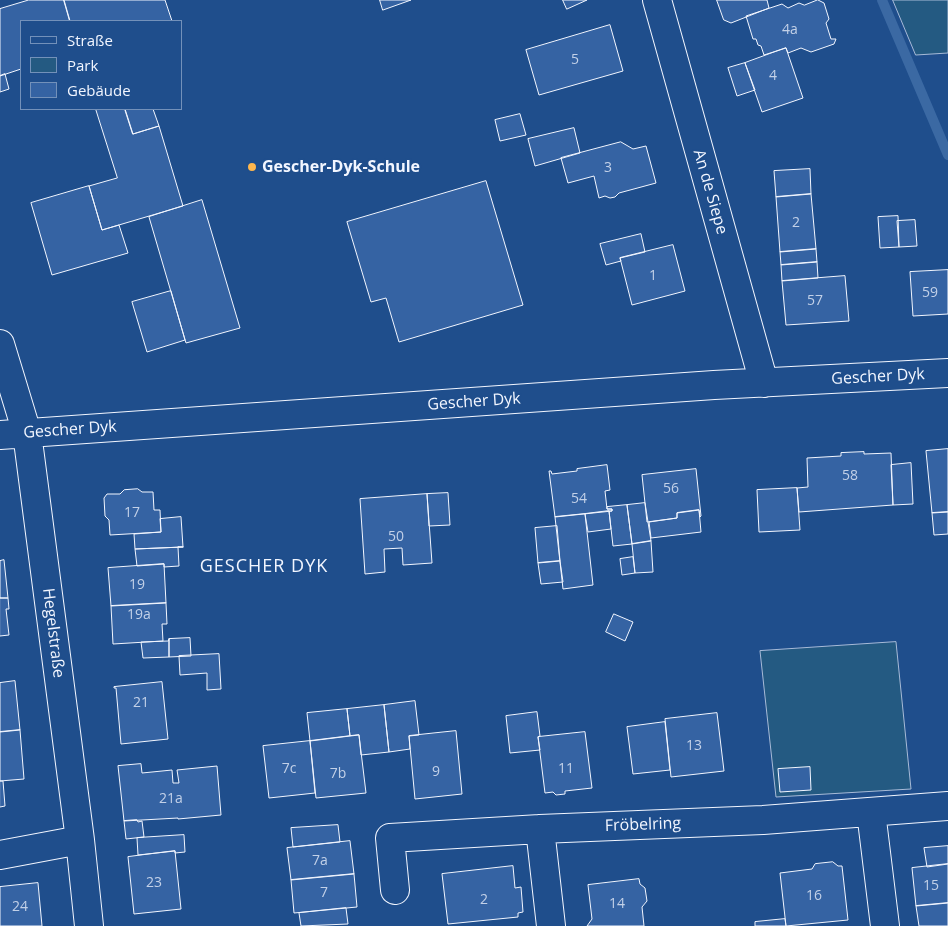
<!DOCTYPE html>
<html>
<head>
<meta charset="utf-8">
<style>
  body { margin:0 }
  #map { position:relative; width:948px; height:926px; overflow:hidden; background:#1f4e8c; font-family:"Open Sans",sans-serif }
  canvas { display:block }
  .legend { position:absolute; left:20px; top:20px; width:162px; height:90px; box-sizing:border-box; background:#1f4e8c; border:1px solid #7391ba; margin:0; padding:6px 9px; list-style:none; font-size:15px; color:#f2f6ff }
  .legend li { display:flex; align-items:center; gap:10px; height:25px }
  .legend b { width:25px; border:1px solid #7391ba }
</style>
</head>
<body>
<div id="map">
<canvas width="948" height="926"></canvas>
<ul class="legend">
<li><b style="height:6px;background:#1f4e8c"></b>Straße</li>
<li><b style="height:14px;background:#245a82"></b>Park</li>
<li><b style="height:14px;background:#3563a3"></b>Gebäude</li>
</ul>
</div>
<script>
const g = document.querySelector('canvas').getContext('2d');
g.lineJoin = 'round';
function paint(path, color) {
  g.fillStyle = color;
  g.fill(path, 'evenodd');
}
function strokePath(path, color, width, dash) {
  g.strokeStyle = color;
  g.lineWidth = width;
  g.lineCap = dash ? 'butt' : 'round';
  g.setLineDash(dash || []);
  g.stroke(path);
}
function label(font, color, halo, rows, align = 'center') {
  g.font = font + ' "Open Sans",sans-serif';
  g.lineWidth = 4;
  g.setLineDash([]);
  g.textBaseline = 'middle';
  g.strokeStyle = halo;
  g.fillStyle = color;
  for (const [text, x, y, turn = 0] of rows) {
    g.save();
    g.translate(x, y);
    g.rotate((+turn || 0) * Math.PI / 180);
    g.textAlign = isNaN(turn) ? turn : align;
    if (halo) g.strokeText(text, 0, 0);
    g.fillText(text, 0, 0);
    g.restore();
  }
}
const green = new Path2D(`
  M893,0H948V53L916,55Z
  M896,642L911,789L776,797L760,651Z`);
paint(green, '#245a82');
strokePath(green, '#a8bbd7', 1);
strokePath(new Path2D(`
  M882,0L948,155`), '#3b69a3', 10);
const building = new Path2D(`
  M29,0H64L70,21H21V69L0,76V9Z
  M64,0H165L172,21H70Z
  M380,0H411L383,10Z
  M563,0H587L567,9Z
  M717,0H767L769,8L731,23L724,20Z
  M818,0L824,3L829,19L826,23L831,39H836L834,44L811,52L801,48L788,53L786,48L764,55L761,46L758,45L756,39H753L746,16L782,4L788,8L799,3L804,5Z
  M610,25L623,71L539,95L526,50Z
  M786,48L803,98L762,112L745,63Z
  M745,63L755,90L737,96L728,68Z
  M5,74L9,89L0,92V76Z
  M96,109H125L133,134L159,126L183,206L102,230L89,186L117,178Z
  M125,109H153L159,126L133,134Z
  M520,114L526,135L500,141L495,120Z
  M574,128L580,153L535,166L528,139Z
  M621,142L633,149L646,146L656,183L619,193L615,197L610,198L605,196L599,198L594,176L568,183L561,158Z
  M810,169L811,194L776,197L774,171Z
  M486,181L523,305L399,342L386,298L371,302L347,222Z
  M89,186L102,230L119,225L128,253L52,275L31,203Z
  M811,194L816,249L780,252L776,197Z
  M202,200L240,328L186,343L149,217Z
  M898,216L899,247L880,248L878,217Z
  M915,220L917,246L899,247L897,221Z
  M641,234L645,252L620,258L621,261L606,265L600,244Z
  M673,245L685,291L632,305L620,258Z
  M816,249L817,262L781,265L780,252Z
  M817,262L818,278L782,281L781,265Z
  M948,270V314L913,316L910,272Z
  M845,276L849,321L786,325L782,281Z
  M171,291L185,340L147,352L132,302Z
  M948,449V512L932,513L926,451Z
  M864,452V454L891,453L893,505L799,512L797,488L808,487L807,458L841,456V453Z
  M911,463L913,504L893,505L891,465Z
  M607,465L610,490L605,491L607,509H612V511L555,517L549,471H551L552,474L577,471V469Z
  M696,469L701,516L700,517L699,510L677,513V518L647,522L642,475Z
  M797,488L800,530L759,532L757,490Z
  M138,489L142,492H153L154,510H160L161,532L110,535L109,520L105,516L104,498L107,494H120L124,490Z
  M448,493L450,525L429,526L427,494Z
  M427,494L432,563L403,565L402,548L384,549L385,572L365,574L360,499Z
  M645,503L651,541L632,544L627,505Z
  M627,505L632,544L613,546L609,511H612V509H607V507Z
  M699,510L701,532L651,538L649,522L677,518V513Z
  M609,511L611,529L588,532L585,514Z
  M948,512V534L934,535L932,513Z
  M585,514L593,585L563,589L555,517Z
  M181,517L183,547L135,549L134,534L161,532L160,519Z
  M557,526L560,561L538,563L535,528Z
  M651,541L653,572L635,573L632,544Z
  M178,547L179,566L164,567V564L137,566L135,549L183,547Z
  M633,557L635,573L622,575L620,559Z
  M4,560L8,598H0V561Z
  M560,561L563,582L541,584L538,563Z
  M164,564L166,603L111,606L108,568Z
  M0,598H8L9,609H6L9,635L0,636Z
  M166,603L167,624H162L163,641L113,644L111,606Z
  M614,614L633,622L625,641L606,632Z
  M190,638L191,656L169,657V639Z
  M169,639V657L143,658L141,642L168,641Z
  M219,654L221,689L207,690V673L180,675L179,656Z
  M15,681L20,730L0,732V683Z
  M162,682L168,739L121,744L116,688H114V687Z
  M415,701L419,735L409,736L410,749L389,752L384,705Z
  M384,705L389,752L361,755L359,735L350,736L347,709Z
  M347,709L350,736L310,741L307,713Z
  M537,712L540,736L538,737L540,750L510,753L506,716Z
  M717,713L724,771L671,777L665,719Z
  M665,722L670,770L633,774L627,727Z
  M20,730L24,779L0,781V732Z
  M456,731L462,794L415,799L409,736Z
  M585,732L592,788L565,791V794L556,795L553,792L545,793L538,737Z
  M359,735L366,793L316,798L310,741Z
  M310,741L315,793L269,798L263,746Z
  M141,764L142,773L172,770L173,783H179L177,770L217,766L221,815L178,819V818L124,821L118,766Z
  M810,767L811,790L780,792L778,769Z
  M0,781H3L5,806L0,807Z
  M137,820L138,822L142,821L144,837L126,839L124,821Z
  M338,825L340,842L293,847L291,828Z
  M184,835L185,852L175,853V851L138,855L137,838Z
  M350,841L354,874L291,880L287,848Z
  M948,846V864L927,867L924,848Z
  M175,851L181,909L134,914L128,857Z
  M833,862L838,866H842L848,920L786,926L780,873L812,869L815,864Z
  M948,864V903L916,906L912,868Z
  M513,866L515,888L521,887L523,912L518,913V917L448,924L442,874Z
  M354,874L357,907L294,913L291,880Z
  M639,879L640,884L645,888L647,901L642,907L644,926H587L592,919L588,885Z
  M38,883L42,926H0V887Z
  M948,903V926H919L916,906Z
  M346,908L348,924L301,926L299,913Z
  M785,919L786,926H755V922Z`);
paint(building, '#3563a3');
strokePath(building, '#f2f6ff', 1);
const minor = new Path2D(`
  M657,0L764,383
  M0,344L27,433L80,840L89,926
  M0,435L714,385L948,373
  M871,812L885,926
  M540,829L551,926
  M0,855L80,840
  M395,890L390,838L540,829L763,820L948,806`);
strokePath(minor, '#f2f6ff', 30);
strokePath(minor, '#1f4e8c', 28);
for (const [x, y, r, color] of [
  [252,167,5,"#ffb74d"]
]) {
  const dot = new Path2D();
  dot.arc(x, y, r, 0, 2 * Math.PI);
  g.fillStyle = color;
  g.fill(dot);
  strokePath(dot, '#1f4e8c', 2);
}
label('14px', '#c3d1e8', null, [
  ["4a",790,30],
  ["5",575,60],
  ["4",773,76],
  ["3",608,168],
  ["2",796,223],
  ["1",653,276],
  ["59",930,293],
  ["57",815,301],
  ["58",850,476],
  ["56",671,489],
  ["54",579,499],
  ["17",132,513],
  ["50",396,537],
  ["19",137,585],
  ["19a",139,615],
  ["21",141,703],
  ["13",694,746],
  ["7c",289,769],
  ["11",566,769],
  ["9",436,772],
  ["7b",338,774],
  ["21a",171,799],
  ["7a",320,861],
  ["23",154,883],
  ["15",931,886],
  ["7",324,893],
  ["16",814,896],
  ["2",484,900],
  ["14",617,904],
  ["24",20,907]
]);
label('bold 16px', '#f2f6ff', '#1f4e8c', [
  ["Gescher-Dyk-Schule",262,167]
], 'left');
label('16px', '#f2f6ff', '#1f4e8c', [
  ["An de Siepe",710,192,74],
  ["Gescher Dyk",878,377,-3],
  ["Gescher Dyk",474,402,-4],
  ["Gescher Dyk",70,430,-4],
  ["Hegelstraße",53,633,83],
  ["Fröbelring",643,825,-2]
]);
g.letterSpacing = '1px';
label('18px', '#f2f6ff', '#1f4e8c', [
  ["GESCHER DYK",264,567]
]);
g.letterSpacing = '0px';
</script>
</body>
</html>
